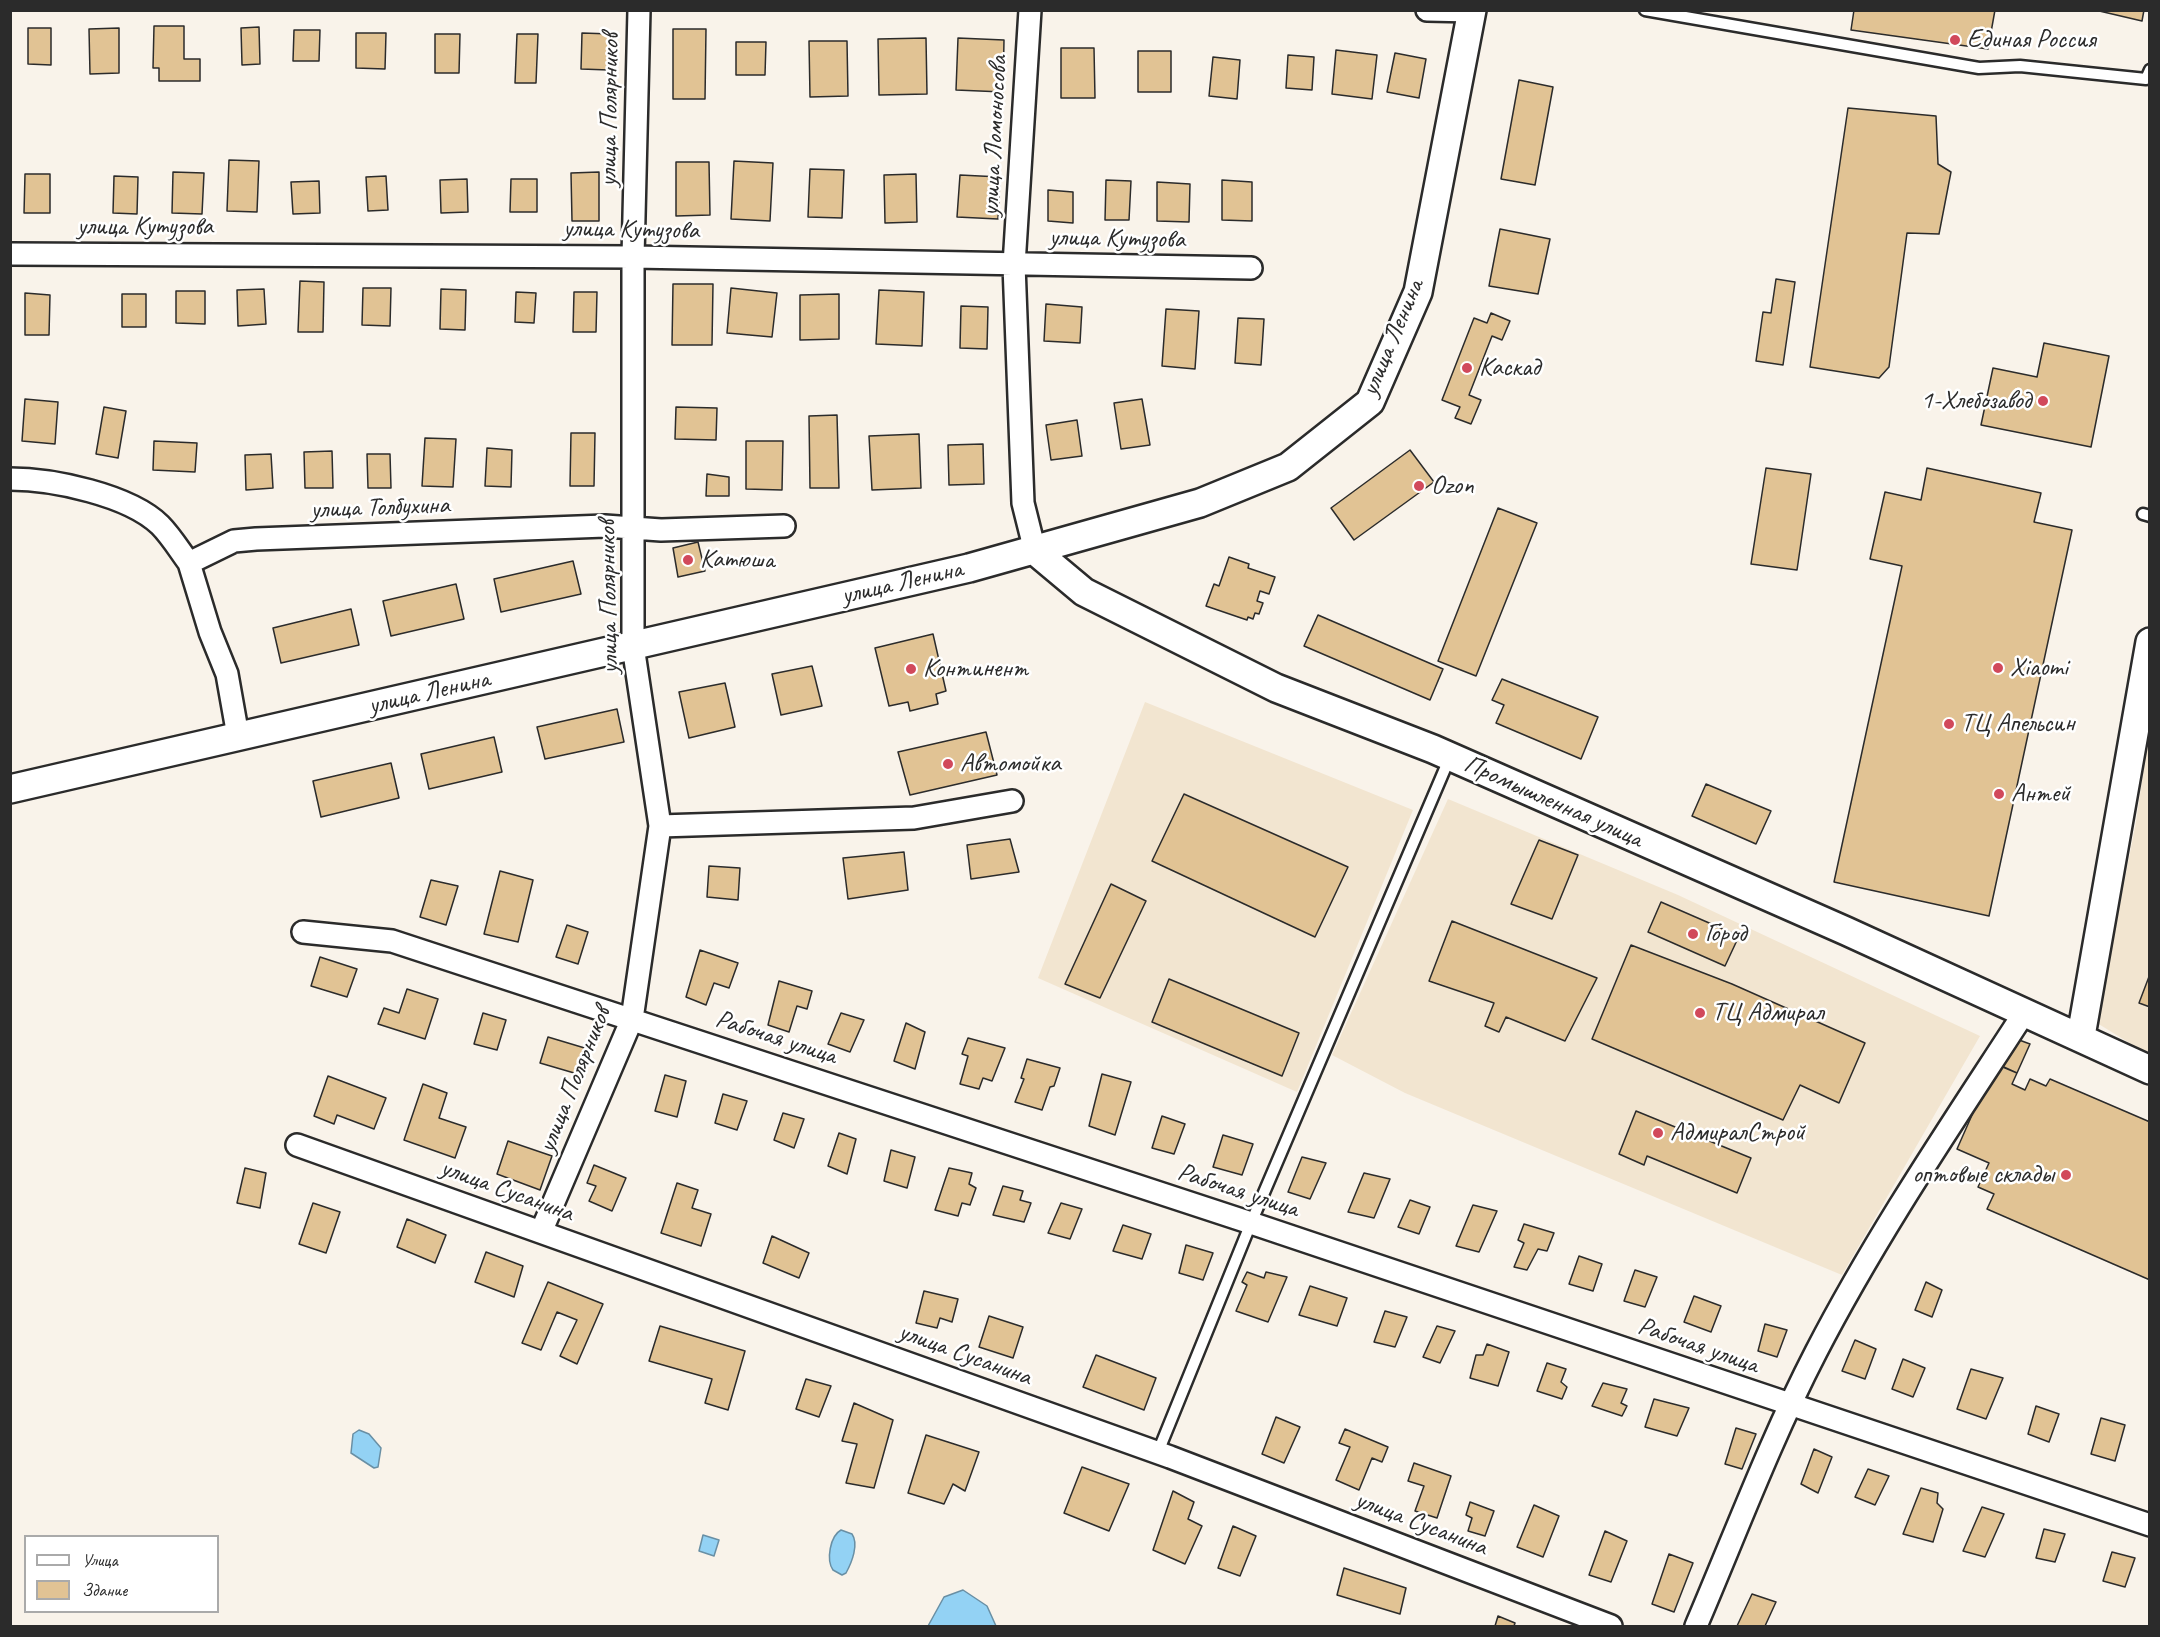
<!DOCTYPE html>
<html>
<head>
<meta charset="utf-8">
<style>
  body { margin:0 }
  #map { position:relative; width:2160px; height:1637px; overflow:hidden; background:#f9f3ea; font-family:Caveat,sans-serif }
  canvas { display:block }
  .frame { position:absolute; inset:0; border:12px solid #2b2b2b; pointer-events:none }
  .legend { position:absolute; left:24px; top:1535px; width:195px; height:78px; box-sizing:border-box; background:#fff; border:2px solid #aaa; margin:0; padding:8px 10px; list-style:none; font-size:18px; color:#2b2b2b }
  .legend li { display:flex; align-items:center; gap:12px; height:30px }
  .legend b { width:30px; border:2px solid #aaa }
</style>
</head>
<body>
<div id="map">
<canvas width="2160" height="1637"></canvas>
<div class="frame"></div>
<ul class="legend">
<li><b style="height:8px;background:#fff"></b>Улица</li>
<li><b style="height:16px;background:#e1c394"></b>Здание</li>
</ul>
</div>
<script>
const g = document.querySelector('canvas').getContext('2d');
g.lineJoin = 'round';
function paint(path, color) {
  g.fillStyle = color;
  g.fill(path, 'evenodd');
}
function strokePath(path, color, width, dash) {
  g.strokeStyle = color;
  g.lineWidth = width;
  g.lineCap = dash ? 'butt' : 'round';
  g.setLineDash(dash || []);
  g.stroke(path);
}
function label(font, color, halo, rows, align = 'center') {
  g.font = font + ' Caveat,sans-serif';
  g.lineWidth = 5;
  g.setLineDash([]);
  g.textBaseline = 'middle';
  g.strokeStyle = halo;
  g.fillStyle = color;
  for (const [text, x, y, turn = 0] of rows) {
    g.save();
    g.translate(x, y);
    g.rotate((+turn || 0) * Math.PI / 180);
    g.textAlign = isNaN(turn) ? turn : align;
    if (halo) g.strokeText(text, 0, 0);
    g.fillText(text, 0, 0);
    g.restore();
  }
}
paint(new Path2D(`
  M1145,702L1413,810L1297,1092L1038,978Z
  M2149,731V1055L2097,1023L2136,822Z
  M1448,799L1678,895L1980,1036L1842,1275L1405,1093L1332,1055Z`), '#f2e5d0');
const water = new Path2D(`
  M359,1430L369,1434L381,1448L378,1467L374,1468L351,1453L353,1434Z
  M841,1530L852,1534C859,1544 852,1562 846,1573L842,1575L833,1570C826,1560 830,1536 841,1530Z
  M703,1535L719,1540L714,1556L699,1551Z
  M963,1590L987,1606L996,1626H928L944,1597Z`);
paint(water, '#93d2f4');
strokePath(water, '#698fa4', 1.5);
const building = new Path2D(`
  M1854,10H1995L1988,49L1851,30Z
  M2095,10H2144L2142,21Z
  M154,26H184V59H200V81H159V68H153Z
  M259,27L260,64L242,65L241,28Z
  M28,28H51V65L28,64Z
  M119,28V73L90,74L89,29Z
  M673,29H706L705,99H673Z
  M294,30H320L319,61H293Z
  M356,33H386L385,69L356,68Z
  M582,33L611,34L609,70L581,69Z
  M435,34H460L459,73H435Z
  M517,34H538L536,83H515Z
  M926,38L927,94L879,95L878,39Z
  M958,38L1004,40L1003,92L956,90Z
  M809,41H847L848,96L810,97Z
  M736,42H766L765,75H736Z
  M1061,48H1094L1095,98H1061Z
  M1336,50L1377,55L1372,99L1332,94Z
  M1138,51H1171V92H1138Z
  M1395,53L1426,59L1419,98L1387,92Z
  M1288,55L1314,57L1312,90L1286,88Z
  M1213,57L1240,60L1237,99L1209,96Z
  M1519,80L1553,87L1535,185L1501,179Z
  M1848,108L1936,116L1938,164L1951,172L1939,234L1907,233L1889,367L1879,378L1810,367Z
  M229,160L259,161L257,212L227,211Z
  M734,161L773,163L770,221L731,219Z
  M676,162H709L710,215L676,216Z
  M810,169L844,170L842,218L808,217Z
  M173,172L204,173L202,214L172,213Z
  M599,172V221H572L571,173Z
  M25,174H50V213H24Z
  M916,174L917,222L885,223L884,175Z
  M960,175L1000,177L998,219L957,217Z
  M114,176L138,177L137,214L113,213Z
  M386,176L388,210L368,211L366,177Z
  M467,179L468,212L441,213L440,180Z
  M511,179H537V212H510Z
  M1106,180L1131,181L1129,220H1105Z
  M1222,180L1252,182V221L1222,220Z
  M319,181L320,213L293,214L291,182Z
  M1157,182L1190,184L1189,222L1157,221Z
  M1048,190L1073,192V223L1048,221Z
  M1500,229L1550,239L1538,294L1489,286Z
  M1776,279L1795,282L1783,365L1756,361L1763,312L1771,313Z
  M300,281L324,282L323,332H298Z
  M673,284H713L712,345H672Z
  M363,288H391L390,326L362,325Z
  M731,288L777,293L772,337L727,333Z
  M264,289L266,324L238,326L237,290Z
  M441,289L466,290L465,330L440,329Z
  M879,290L924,292L922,346L876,344Z
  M176,291H205V324L176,323Z
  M516,292L536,293L534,323L515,322Z
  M574,292H597L596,332H573Z
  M25,293L50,295L49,335H25Z
  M122,294H146V327H122Z
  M839,294V339L800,340V295Z
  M1046,304L1082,307L1080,343L1044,341Z
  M961,306L988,307L987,349L960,348Z
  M1166,309L1199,311L1195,369L1162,366Z
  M1491,313L1510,321L1502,340L1492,336L1469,395L1481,400L1471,424L1455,418L1460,407L1442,400L1474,318L1487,323Z
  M1238,318L1264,319L1261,365L1235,363Z
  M2044,343L2109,356L2091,447L1981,425L1993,368L2037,377Z
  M25,399L58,402L55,444L22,441Z
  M1142,399L1150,445L1121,449L1114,403Z
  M104,407L126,411L118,458L96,454Z
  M676,407L717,408L716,440L675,439Z
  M837,415L839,488H810L809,416Z
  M1077,420L1082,456L1051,460L1046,425Z
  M571,433H595L594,486H570Z
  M919,434L921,488L872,490L869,436Z
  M425,438L456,439L453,487L422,486Z
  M154,441L197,443L195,472L153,470Z
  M746,441H783L782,490L746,489Z
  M983,444L984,484L949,485L948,445Z
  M487,448L512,450L511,487L485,486Z
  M1410,450L1434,482L1354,540L1331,508Z
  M332,451L333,488H305L304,452Z
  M271,454L273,488L246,490L245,455Z
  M367,454H390L391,488H368Z
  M1766,468L1811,474L1797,570L1751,564Z
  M1927,468L2041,493L2034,522L2072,530L1989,916L1834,882L1902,566L1870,559L1885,492L1921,500Z
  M707,474L729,477V496H706Z
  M1498,508L1537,523L1476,676L1438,661Z
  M698,542L705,571L678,577L673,548Z
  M1229,557L1249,564L1248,568L1275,577L1269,594L1260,591L1257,601L1263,603L1259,614L1255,613L1253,619L1248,617L1247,620L1206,606L1214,584L1219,586Z
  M573,561L581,594L501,612L494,579Z
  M456,584L464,619L391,636L383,601Z
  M351,609L359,645L281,663L273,628Z
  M1318,615L1443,669L1430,700L1304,646Z
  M933,634L946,691L936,694L938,704L910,711L908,702L889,706L875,648Z
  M812,666L822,706L781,715L772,674Z
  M1502,679L1598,717L1581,759L1496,723L1504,705L1492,700Z
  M725,683L735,727L689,738L679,692Z
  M617,709L624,742L545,759L537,727Z
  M986,732L997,775L910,795L898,752Z
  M494,737L502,772L429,789L421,754Z
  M391,763L399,798L321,817L313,781Z
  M1706,784L1771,811L1756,844L1692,816Z
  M1184,794L1348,867L1315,937L1152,861Z
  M1010,839L1019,872L971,879L967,845Z
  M1539,840L1578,855L1552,919L1511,904Z
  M904,852L908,890L848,899L843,858Z
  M709,866L740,868L738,900L707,897Z
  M500,871L533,880L518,942L484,934Z
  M431,880L458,886L446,925L420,917Z
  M1111,884L1146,901L1100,998L1065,984Z
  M1661,902L1739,936L1725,966L1648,932Z
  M1452,921L1597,978L1565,1041L1506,1017L1499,1032L1485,1026L1494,1003L1429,981Z
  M567,925L588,932L578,964L556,957Z
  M1631,945L1732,984L1865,1043L1839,1103L1800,1085L1783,1120L1592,1039Z
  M700,950L738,963L729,988L714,983L706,1005L686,997Z
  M320,957L357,969L347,997L311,986Z
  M2150,974V1007L2139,1003Z
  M1169,979L1299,1033L1282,1076L1152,1022Z
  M779,981L812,991L807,1009L797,1006L789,1032L768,1025Z
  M407,989L438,999L425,1039L378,1024L384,1008L399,1013Z
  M483,1013L506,1020L497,1050L474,1044Z
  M841,1013L864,1020L850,1052L828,1044Z
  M906,1023L925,1032L915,1069L894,1061Z
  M548,1037L588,1049L581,1075L540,1063Z
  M2011,1037L2030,1044L2017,1073L1998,1065Z
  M968,1038L1005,1048L992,1081L983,1078L979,1089L960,1084L968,1056L962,1054Z
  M1027,1059L1060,1068L1054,1086L1050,1087L1042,1110L1015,1102L1024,1079L1021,1078Z
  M1995,1063L2017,1073L2012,1084L2025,1090L2030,1079L2046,1086L2050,1079L2150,1122V1280L1987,1209L1994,1194L1978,1187L1989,1163L1957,1149Z
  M1102,1074L1131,1082L1115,1135L1089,1126Z
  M665,1075L686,1081L677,1117L655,1111Z
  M328,1076L386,1098L374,1129L337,1115L334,1124L314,1116Z
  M423,1084L447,1093L439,1118L466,1127L455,1158L404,1140Z
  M723,1094L747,1101L737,1130L715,1123Z
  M1636,1111L1751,1158L1737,1193L1647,1156L1644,1165L1619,1154Z
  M783,1113L804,1119L794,1148L774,1140Z
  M1162,1116L1185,1124L1174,1154L1152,1148Z
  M839,1133L856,1139L847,1174L828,1166Z
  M1223,1135L1253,1144L1242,1175L1213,1167Z
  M508,1141L552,1156L540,1190L497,1174Z
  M891,1150L915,1157L907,1188L884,1181Z
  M1302,1157L1326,1163L1310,1199L1288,1192Z
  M594,1165L626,1178L612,1211L589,1201L596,1186L587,1183Z
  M245,1168L266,1173L260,1208L237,1203Z
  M949,1168L972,1173L969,1184L976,1188L970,1205L962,1203L958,1216L935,1210Z
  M1364,1173L1390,1179L1374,1218L1348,1212Z
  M677,1183L698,1190L692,1208L711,1214L701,1246L661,1233Z
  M1003,1186L1023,1191L1020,1200L1031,1203L1024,1222L993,1215Z
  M1410,1200L1430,1207L1419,1234L1398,1227Z
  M313,1203L340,1212L326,1253L299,1244Z
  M1061,1203L1082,1209L1070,1239L1048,1233Z
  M1473,1205L1497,1211L1479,1252L1456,1246Z
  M407,1219L446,1235L435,1263L397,1247Z
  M1524,1224L1554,1233L1547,1251L1538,1249L1527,1270L1514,1267L1524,1243L1518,1240Z
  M1123,1225L1151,1234L1142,1259L1113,1251Z
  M772,1236L809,1253L799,1278L763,1263Z
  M1186,1245L1213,1253L1203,1280L1179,1273Z
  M486,1252L523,1266L514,1297L475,1282Z
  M1579,1256L1602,1264L1593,1291L1569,1284Z
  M1635,1270L1657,1277L1645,1307L1624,1301Z
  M1247,1272L1264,1278L1266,1272L1287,1277L1268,1322L1236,1311L1247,1285L1242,1282Z
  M548,1282L603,1304L577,1364L560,1356L577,1320L557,1312L541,1350L522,1343Z
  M1926,1282L1942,1290L1932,1317L1915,1310Z
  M1310,1286L1347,1298L1337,1326L1299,1315Z
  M924,1291L958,1299L952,1322L940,1318L937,1328L916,1323Z
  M1694,1296L1721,1306L1711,1332L1684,1322Z
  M1385,1311L1407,1317L1395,1347L1374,1342Z
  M989,1316L1023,1327L1013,1358L979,1347Z
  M1765,1324L1787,1330L1777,1357L1758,1351Z
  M660,1326L745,1351L728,1410L705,1403L712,1379L649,1361Z
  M1437,1326L1455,1331L1440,1363L1423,1357Z
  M1855,1340L1876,1349L1865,1379L1842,1371Z
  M1487,1344L1509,1352L1498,1386L1470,1378L1476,1355H1483Z
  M1096,1355L1156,1378L1144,1410L1083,1387Z
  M1903,1359L1925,1368L1913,1397L1892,1389Z
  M1547,1363L1566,1369L1561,1382L1567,1387L1562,1399L1537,1391Z
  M1971,1369L2003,1378L1986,1419L1957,1409Z
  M806,1379L831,1386L819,1417L796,1409Z
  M1603,1383L1627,1389L1621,1403L1627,1406L1622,1416L1592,1406Z
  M1654,1399L1689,1408L1677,1436L1645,1427Z
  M854,1403L893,1420L874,1488L846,1483L857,1444L842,1441Z
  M2036,1406L2059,1414L2049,1442L2028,1434Z
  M1276,1417L1300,1427L1284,1463L1262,1454Z
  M2101,1418L2125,1425L2115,1461L2091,1454Z
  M1736,1428L1756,1434L1742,1469L1725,1464Z
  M1345,1429L1388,1447L1382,1462L1372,1458L1359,1490L1336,1480L1350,1447L1339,1443Z
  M926,1435L979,1452L965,1491L953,1484L944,1504L908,1493Z
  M1814,1449L1832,1457L1818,1493L1801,1484Z
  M1414,1463L1451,1476L1437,1518L1415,1511L1424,1486L1408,1481Z
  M1082,1467L1129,1484L1109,1531L1064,1513Z
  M1868,1469L1889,1476L1875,1505L1855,1497Z
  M1921,1488L1938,1493L1937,1503L1943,1509L1933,1542L1903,1534Z
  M1173,1491L1194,1502L1188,1519L1202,1526L1185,1564L1153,1550Z
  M1470,1502L1494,1511L1485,1536L1468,1531L1472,1518L1466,1515Z
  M1534,1505L1559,1516L1543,1557L1517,1547Z
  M1982,1507L2004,1514L1985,1557L1963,1551Z
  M1233,1526L1256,1536L1240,1576L1218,1568Z
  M2044,1529L2065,1534L2055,1562L2036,1558Z
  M1605,1531L1627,1541L1611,1582L1589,1575Z
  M2112,1552L2135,1558L2125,1587L2103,1581Z
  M1669,1554L1693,1563L1674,1612L1652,1604Z
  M1344,1568L1406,1588L1400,1614L1337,1595Z
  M1752,1594L1776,1602L1765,1626H1737Z
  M1498,1616L1515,1623L1514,1626H1495Z`);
paint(building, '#e1c394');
strokePath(building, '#2b2b2b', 1.5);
const service = new Path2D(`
  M1645,10L1979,68L2020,66L2146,79L2150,70
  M2143,514L2150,516
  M1158,1452L1251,1223L1450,757`);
const minor = new Path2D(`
  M1030,10L1014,265L1023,503L1035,551
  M1427,10L1472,11
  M10,254L633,257L1251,268
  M10,479C53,479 129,495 160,525C171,536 180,551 189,563L234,541L256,539L605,526L661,530L784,526
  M189,563L210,632L227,674L238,736
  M660,826L914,818L1012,801
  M303,932L392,941L1251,1223L2150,1525
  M297,1145L1170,1457L1611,1626
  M541,1232L632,1019L660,826L633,646V257L639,10
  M1696,1626C1735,1535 1770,1441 1816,1352C1877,1234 1952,1124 2024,1013`);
const tertiary = new Path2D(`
  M1035,551L1084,592L1276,688L1433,749L1846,931L2150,1070
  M10,789L969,568L1200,503L1288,467L1370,402L1418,292L1472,10
  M2081,1036L2150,642`);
strokePath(service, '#2b2b2b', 15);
strokePath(minor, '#2b2b2b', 26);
strokePath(tertiary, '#2b2b2b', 32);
strokePath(service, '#fff', 10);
strokePath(minor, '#fff', 21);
strokePath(tertiary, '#fff', 27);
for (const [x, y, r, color] of [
  [1955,40,6,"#d1495b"],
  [1467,368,6,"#d1495b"],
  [2043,401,6,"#d1495b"],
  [1419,486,6,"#d1495b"],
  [688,560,6,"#d1495b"],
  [1998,668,6,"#d1495b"],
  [911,669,6,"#d1495b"],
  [1949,724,6,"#d1495b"],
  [948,764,6,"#d1495b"],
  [1999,794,6,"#d1495b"],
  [1693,934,6,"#d1495b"],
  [1700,1013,6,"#d1495b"],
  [1658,1133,6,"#d1495b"],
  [2066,1175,6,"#d1495b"]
]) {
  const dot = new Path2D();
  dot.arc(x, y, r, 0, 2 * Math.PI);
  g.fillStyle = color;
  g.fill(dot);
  strokePath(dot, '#fff', 2);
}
label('26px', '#2b2b2b', '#fff', [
  ["Единая Россия",1967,40],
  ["Каскад",1479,368],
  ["1-Хлебозавод",2031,401,"right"],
  ["Ozon",1431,486],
  ["Катюша",700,560],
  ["Xiaomi",2010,668],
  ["Континент",923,669],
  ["ТЦ Апельсин",1961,724],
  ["Автомойка",960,764],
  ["Антей",2011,794],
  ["Город",1705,934],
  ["ТЦ Адмирал",1712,1013],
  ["АдмиралСтрой",1670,1133],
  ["оптовые склады",2054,1175,"right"]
], 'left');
label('26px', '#2b2b2b', '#fff', [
  ["улица Полярников",610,110,-89],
  ["улица Ломоносова",995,136,-87],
  ["улица Кутузова",145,227],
  ["улица Кутузова",631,230,1],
  ["улица Кутузова",1117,239,1],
  ["улица Ленина",1393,338,-67],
  ["улица Толбухина",380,508,-2],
  ["улица Ленина",902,583,-13],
  ["улица Полярников",609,597,-91],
  ["улица Ленина",429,693,-13],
  ["Промышленная улица",1553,802,24],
  ["Рабочая улица",776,1038,18],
  ["улица Полярников",575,1080,-68],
  ["улица Сусанина",507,1191,20],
  ["Рабочая улица",1238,1191,18],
  ["Рабочая улица",1698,1346,19],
  ["улица Сусанина",965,1355,20],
  ["улица Сусанина",1421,1524,21]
]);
</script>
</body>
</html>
